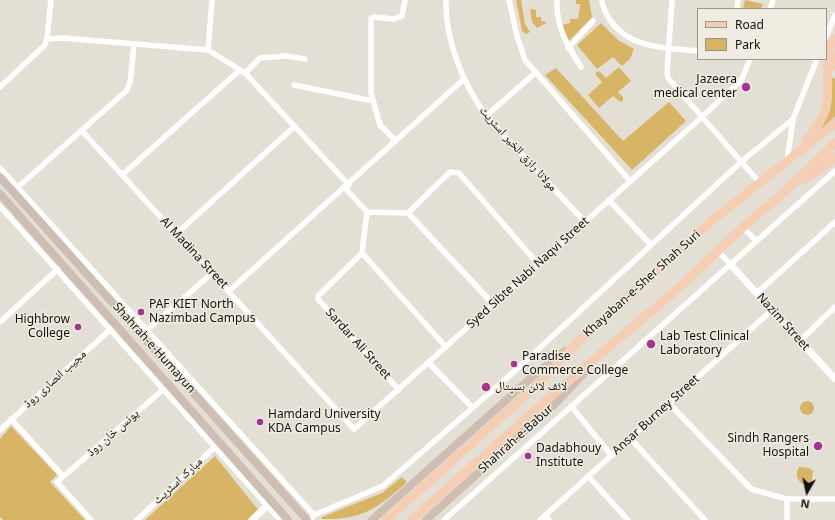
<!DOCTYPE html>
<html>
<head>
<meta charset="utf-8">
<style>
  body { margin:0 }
  #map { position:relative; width:835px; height:520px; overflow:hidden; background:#e4dfd4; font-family:"Noto Sans",sans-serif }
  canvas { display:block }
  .legend { position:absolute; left:697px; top:8px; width:130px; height:52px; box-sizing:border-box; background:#f1ece1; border:1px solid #97948c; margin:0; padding:5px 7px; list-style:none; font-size:12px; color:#11100c }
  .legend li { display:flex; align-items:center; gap:8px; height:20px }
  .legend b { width:20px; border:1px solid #97948c }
  .north { position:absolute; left:787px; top:472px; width:40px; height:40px; -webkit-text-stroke:3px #f1ece1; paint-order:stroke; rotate:189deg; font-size:11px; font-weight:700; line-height:16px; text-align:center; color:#11100c }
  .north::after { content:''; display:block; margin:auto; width:14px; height:18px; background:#11100c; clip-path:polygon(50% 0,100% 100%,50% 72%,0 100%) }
</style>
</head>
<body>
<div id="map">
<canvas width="835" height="520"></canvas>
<ul class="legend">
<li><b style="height:5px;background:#f4cdb3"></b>Road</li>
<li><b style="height:11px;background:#d8b565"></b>Park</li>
</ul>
<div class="north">N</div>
</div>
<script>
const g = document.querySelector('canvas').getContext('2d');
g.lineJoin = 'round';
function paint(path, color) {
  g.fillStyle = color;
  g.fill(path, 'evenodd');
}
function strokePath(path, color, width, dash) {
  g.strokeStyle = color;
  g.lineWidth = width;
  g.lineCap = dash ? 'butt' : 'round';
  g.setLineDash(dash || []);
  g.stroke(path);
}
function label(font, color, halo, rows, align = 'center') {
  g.font = font + ' "Noto Sans","Noto Naskh Arabic",sans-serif';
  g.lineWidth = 3;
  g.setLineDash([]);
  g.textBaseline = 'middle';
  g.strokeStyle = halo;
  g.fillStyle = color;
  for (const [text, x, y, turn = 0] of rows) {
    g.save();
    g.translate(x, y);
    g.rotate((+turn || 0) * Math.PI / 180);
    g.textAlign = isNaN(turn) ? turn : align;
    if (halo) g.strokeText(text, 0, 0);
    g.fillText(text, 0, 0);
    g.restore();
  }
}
paint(new Path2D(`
  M516,0H521L525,24L530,32L526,34L522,31Z
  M576,0H589L592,17L568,42L562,25L570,23V19H578L580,4H576Z
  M745,0L763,4L761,9H743Z
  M530,9L536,10V17H541V21L546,22V23L537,28L532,22Z
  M601,23L618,40L634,49L630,59L622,66L613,57L597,69L577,45Z
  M619,67L631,81L618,92L623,97V101L620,102L613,96L599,108L588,95L602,82L596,75V72L599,71L606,78Z
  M556,68L623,141L669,102L686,121L632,170L545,75Z
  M832,77L835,79V116L819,132C832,108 832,105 832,77Z
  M800 408a7 7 0 1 1 14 0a7 7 0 1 1-14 0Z
  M11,426L57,475L50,482L85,520H3L0,517V439Z
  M215,456L259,511L248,520H145Z
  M799,467L809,468L813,471L812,480L808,484H802L797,478V472Z
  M402,477L407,482C379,507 364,520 322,519V517L382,493Z`), '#d8b565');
strokePath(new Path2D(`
  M446,0C445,41 463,83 486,116L585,222
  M509,0L517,36L525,60L630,181
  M557,0C556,27 567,45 581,67
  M602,0C602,8 606,13 610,20C630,49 666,48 698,51
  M672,0L667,72L668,78L759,182
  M737,9L738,0
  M770,9L773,0
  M826,37L835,15
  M47,39L63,38L208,50L245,73L349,185
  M568,48L593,21
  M208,50L212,0
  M245,73L260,58L286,56L305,59
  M294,85L373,101
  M0,87L45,45L47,39L51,0
  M486,116L535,73
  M82,131L354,429L702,117L742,79L750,59
  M396,141L380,125L371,93V18L374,17L394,19L402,16L405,0
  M787,161L793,119
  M0,168L314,515L311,520
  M122,175L240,70
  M18,187L126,91L130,83L134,45
  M345,188L367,212L408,213L493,304
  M609,200L651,245
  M0,206L280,520
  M367,212L362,253L446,347
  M408,213L450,172L459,173L538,264
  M743,227L756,241
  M176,234L295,126
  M718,251L730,264
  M362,253L318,296V299L399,390
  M229,291L464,79
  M757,293L835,222
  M0,322L59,268
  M145,332L212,273
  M800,341L835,307
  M429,363L472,407
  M669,403L751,489L787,499H835
  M571,406L611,455
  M11,419L63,476
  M0,430L113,327
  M630,438L705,520
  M588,476L628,520
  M787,499V520
  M314,515L383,486L517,369L741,162L793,119L817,59
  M545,515L549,520
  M91,520L57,482L166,387
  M137,520L217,445
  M444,520L835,171
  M540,520L772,310`), '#fff', 5.5);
strokePath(new Path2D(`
  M730,264L835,379
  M252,520L272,501`), '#fff', 7);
strokePath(new Path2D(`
  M0,177L307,520
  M0,194L288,520
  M372,520L532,377L565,351
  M426,520L556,403L585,372`), '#cebdb2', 8);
strokePath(new Path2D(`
  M835,56V66
  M806,142C814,131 822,121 826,108C831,88 822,52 835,39
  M800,181L816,172L835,157
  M386,520L538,384L584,336L713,220L835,123
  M412,520L550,397L682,285L743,227L789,188L835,143`), '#f4cdb3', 9);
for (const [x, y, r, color] of [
  [746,87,5,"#a23494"],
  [141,312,4,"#a23494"],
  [78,327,4,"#a23494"],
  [651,344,5,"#a23494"],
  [514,364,4,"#a23494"],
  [486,387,5,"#a23494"],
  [260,422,4,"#a23494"],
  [818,446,5,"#a23494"],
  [528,456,4,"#a23494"]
]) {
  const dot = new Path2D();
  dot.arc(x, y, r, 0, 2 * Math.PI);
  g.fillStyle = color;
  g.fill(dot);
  strokePath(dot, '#f1ece1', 1.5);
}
label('12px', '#11100c', '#f1ece1', [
  ["Jazeera",737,80,"right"],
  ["medical center",737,94,"right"],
  ["PAF KIET North",149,305],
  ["Nazimbad Campus",149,319],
  ["Highbrow",70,320,"right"],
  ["College",70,334,"right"],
  ["Lab Test Clinical",660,337],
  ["Laboratory",660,351],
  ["Paradise",522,357],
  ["Commerce College",522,371],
  ["لائف لائن ہسپتال",495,387],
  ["Hamdard University",268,415],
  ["KDA Campus",268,429],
  ["Sindh Rangers",809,439,"right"],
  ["Hospital",809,453,"right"],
  ["Dadabhouy",536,449],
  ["Institute",536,463]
], 'left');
label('12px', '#11100c', '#f1ece1', [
  ["مولانا رازق الخیر اسٹریٹ",518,149,48],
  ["Al Madina Street",194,253,47],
  ["Syed Sibte Nabi Naqvi Street",528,273,-42],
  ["Khayaban-e-Sher Shah Suri",642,284,-42],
  ["Nazim Street",783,322,48],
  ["Sardar Ali Street",358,344,48],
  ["Shahrah-e-Humayun",154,348,48],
  ["مجیب انصاری روڈ",55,379,-42],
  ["Ansar Burney Street",656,415,-42],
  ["یونس خان روڈ",113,433,-41],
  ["Shahrah-e-Babur",516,439,-42],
  ["مبارک اسٹریٹ",178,481,-43]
]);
</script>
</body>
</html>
